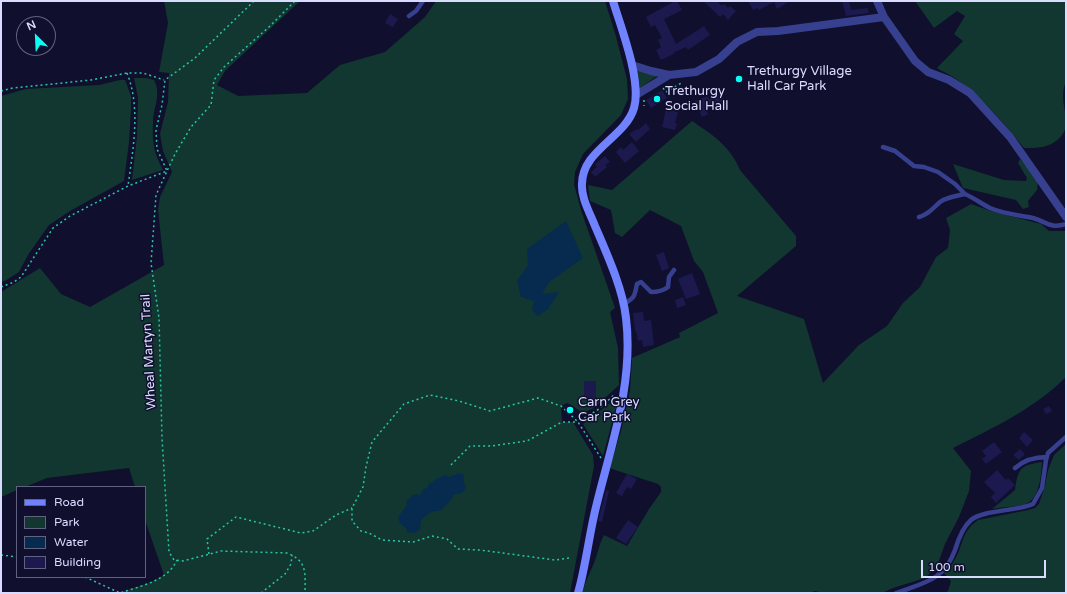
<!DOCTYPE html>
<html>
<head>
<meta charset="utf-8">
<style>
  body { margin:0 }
  #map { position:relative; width:1067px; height:594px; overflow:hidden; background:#100f2d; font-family:"Varela Round",sans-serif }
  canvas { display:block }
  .frame { position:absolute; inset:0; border:2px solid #dadcff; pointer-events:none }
  .legend { position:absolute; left:16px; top:486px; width:130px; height:92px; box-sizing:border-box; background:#100f2d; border:1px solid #616181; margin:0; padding:5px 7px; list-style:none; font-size:12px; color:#dadcff }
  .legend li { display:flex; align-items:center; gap:8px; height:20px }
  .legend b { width:20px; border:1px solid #616181 }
  .north { position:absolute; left:16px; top:16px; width:40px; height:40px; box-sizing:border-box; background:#100f2d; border:1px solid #616181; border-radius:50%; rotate:336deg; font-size:11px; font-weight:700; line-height:16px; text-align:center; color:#dadcff }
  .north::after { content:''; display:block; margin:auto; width:14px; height:18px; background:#06fff4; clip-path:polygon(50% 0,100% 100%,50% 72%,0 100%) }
  .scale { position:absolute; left:921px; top:560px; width:125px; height:18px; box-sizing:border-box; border:2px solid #dadcff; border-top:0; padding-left:5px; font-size:12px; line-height:14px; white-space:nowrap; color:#dadcff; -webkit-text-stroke:3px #100f2d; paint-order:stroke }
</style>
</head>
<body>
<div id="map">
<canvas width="1067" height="594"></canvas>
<div class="frame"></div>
<ul class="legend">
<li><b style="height:5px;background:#7182ff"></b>Road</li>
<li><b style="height:11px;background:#113730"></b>Park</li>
<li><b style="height:11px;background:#062b4e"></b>Water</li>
<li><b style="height:11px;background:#1c194f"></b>Building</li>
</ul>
<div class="north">N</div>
<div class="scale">100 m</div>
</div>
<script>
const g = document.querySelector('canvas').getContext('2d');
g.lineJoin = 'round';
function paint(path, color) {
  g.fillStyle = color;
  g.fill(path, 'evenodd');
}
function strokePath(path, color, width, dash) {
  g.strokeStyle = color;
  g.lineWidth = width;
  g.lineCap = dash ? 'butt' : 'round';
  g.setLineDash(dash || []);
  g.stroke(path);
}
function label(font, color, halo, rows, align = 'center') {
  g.font = font + ' "Varela Round",sans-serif';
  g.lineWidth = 3;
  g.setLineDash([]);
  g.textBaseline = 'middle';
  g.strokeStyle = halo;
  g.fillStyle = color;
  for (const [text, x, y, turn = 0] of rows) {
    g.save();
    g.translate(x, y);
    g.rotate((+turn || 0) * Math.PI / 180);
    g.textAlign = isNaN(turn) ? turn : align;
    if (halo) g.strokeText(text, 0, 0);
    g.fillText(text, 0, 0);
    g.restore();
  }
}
paint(new Path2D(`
  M164,1H300L225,71L217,85L238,96L307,93L340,65L385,52L425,17L436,1H605L615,33L627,79L628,99L621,115L583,154L575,172L574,184L581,210L615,308L610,312L618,348L619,385L594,408L583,413L571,405L567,403L561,406L562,422H573L593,455L594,466L570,593H119L151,582L164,575L145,520V487H135L129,468L47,478L25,487H17V490L1,497V292L40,268L61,294L90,307L164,265L158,210L160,197L172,172L163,151L160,134L168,102L169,73L159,72L168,23Z
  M915,1H1066V81C1060,95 1065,107 1066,121C1067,135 1055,144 1043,147C1037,148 1030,148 1024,148C1004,123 982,97 956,79C950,74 943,72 937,68L963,41L954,34L965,16L957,11L934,28Z
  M637,70L657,76L640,88Z
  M134,78H146L154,80C162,95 153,107 153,123C152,143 154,153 163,170L132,180L137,136L138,98Z
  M120,80H125L131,96V111L129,142L124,181L70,211L49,225L28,255L19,272L5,281L1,282V96L26,89L99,85Z
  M692,121C713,135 730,146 740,170L796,236V246L737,296L804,319L823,383L859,345L887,326L903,303L920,287L936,257L948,248L950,230L946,218L971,204L991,211L1041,224L1049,231H1066V377C1034,409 993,428 953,448L971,471L969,491L959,517L945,544L937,566L925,578L893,588L882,593H825L814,591L812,593H582C585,582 590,573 594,563C598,553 599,544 604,535L627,546L649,509L661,492V487L658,484L612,469L610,467L621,431L630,391L632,358L680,337L679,333L718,313L703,272L694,261L681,226L650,210L622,237L615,233L611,210L590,201L588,185L612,190Z
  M1020,159L1038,181L1037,190L1028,201L1029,207L1023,209L1016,200L963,188L953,164L1004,180L1026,181L1027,178L1018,163Z
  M619,396L603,456L583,424Z
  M1066,444V593H945L948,591L951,581L944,573C947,569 952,565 954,561C964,545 960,533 978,520L1028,510L1035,508L1039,504L1045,486L1048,470L1054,455Z
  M1042,462C1041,476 1040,501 1023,505C1013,507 1002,507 992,509L1015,490C1018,469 1020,465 1042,462Z`), '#113730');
paint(new Path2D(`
  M566,221L583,258L549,282L542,294L559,292L548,309L538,316L532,310L534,301L521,297L517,281L528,265L527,249Z
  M459,473L464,475L463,481L466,486C462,496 460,492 453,495L451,500L440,511C432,510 427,515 421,520L420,529L415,533L407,532L406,528L400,523L398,517L407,505L406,501L413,495L417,494L420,496L422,490L427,488L429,483H432L437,478H439L445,475L449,477Z`), '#062b4e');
paint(new Path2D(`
  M675,1H677L682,10L664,19L676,44L704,26L710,35L688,50L686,47L673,53L674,54L661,60L656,50L661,47L658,40L662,38L655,25L651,27L646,17Z
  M703,1H717L722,6L724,4L728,8L730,6L736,11L728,20L723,14L720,17Z
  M748,1H790L777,9L774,2L759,10L757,8L753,10Z
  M842,1H849L851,10L868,8L869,13L846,16Z
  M390,14L398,19L393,27L385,23Z
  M662,90L667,98L651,108L646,100Z
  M721,93L725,102L707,110L708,114L702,117L695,101L707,96L709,99Z
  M666,109L678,112L675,123H677L675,130L662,127Z
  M646,123L650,129L636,142L629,134L635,130L637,129L638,130Z
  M632,142L639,151L625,163L616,152L621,147L623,150Z
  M605,156L610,162L605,165L607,167L595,177L591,172L597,167L595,164Z
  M664,252L669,268L662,271L656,255Z
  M692,273L700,294L686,299L678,279Z
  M683,297L686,305L677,308L675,300Z
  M643,312L644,321L651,320L654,345L643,347L642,340L638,341L636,331H635L633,313Z
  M584,381H596V398H584Z
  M1049,406L1052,411L1046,414L1043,409Z
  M1024,432L1033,440L1027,447L1019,438Z
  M994,442L1002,452L986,464L982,459L986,456L982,451Z
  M1020,449L1025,454L1019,460L1013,455Z
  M997,470L1006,480L1008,478L1015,485L996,503L991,497L995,493L984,482Z
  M627,474L637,479L631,489L627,487L622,496L616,493Z
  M606,490L609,491L602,522L598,521Z
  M628,520L638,527L626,544L616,538Z`), '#1c194f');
strokePath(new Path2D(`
  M254,1L195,58L165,80L162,105L156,130L157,149L167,171L156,195L151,263L159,318L162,438L169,552L174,560L183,561L221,551L287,553C308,561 305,574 305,593
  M127,73C141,108 133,149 128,186
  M663,88L666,92L683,82
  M1,91L13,88L91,80L127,73H143L164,80
  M644,100V106
  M1,287L14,282L21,277L53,228L70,216L128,186L167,171L175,154L191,127L211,105L214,80L224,67L270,26L295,1
  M601,458L578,422L599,409L614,395
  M451,465L470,446H491L527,441L562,422H578
  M209,554L207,539L236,517L301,533L313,531L336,515L352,508
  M1,555L17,557
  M569,558L555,560L480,550L458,549L447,539L432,536L413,542L382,540L369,533L361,531L352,521V508L363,487L366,467L372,442L404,404L430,395L459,401L490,411L538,398L561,406L578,422
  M85,577L120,593C140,586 168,581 177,560
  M261,593L285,574L291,564L292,555`), '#26c8a6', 1.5, [2, 3]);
strokePath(new Path2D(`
  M409,16L416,11L423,1
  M883,147L895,151L914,166L924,167L938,172L955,184L965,194
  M919,217C929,214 932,209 940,202C947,197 957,196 965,194C974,198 982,204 990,208C1004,214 1019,215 1033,218C1047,222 1050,229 1066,224
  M623,305C636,296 634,297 637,284L641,282L651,292C658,292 663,291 668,287L669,277L674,270
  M1015,468C1024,460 1035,457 1047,457
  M896,593C923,583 944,581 955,550C958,540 963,527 971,520C982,510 1018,511 1033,504L1042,488L1046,460L1048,453L1066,437`), '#36408f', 4.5);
strokePath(new Path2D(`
  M877,1L884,17L915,61L928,72L949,80L970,93L1010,137L1066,217
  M632,65L651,71L669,75L696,72L719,59L737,42L757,32L778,31L884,17
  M636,95L669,75`), '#36408f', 8);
strokePath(new Path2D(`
  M578,593C586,565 589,535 596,507C611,445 634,383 626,318C623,289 607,254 595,226C590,213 581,198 582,184C582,150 625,138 634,108C642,81 621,28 613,1`), '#7182ff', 8);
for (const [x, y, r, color] of [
  [739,79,4,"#06fff4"],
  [657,99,4,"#06fff4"],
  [570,410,4,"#06fff4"]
]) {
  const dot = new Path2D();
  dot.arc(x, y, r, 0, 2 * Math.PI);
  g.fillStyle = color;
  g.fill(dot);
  strokePath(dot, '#100f2d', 1.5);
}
label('13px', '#dadcff', '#100f2d', [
  ["Trethurgy Village",747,72],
  ["Hall Car Park",747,87],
  ["Trethurgy",665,92],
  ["Social Hall",665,107],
  ["Carn Grey",578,403],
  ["Car Park",578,418]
], 'left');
label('13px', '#dadcff', '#100f2d', [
  ["Wheal Martyn Trail",149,352,-93]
]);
</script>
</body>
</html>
